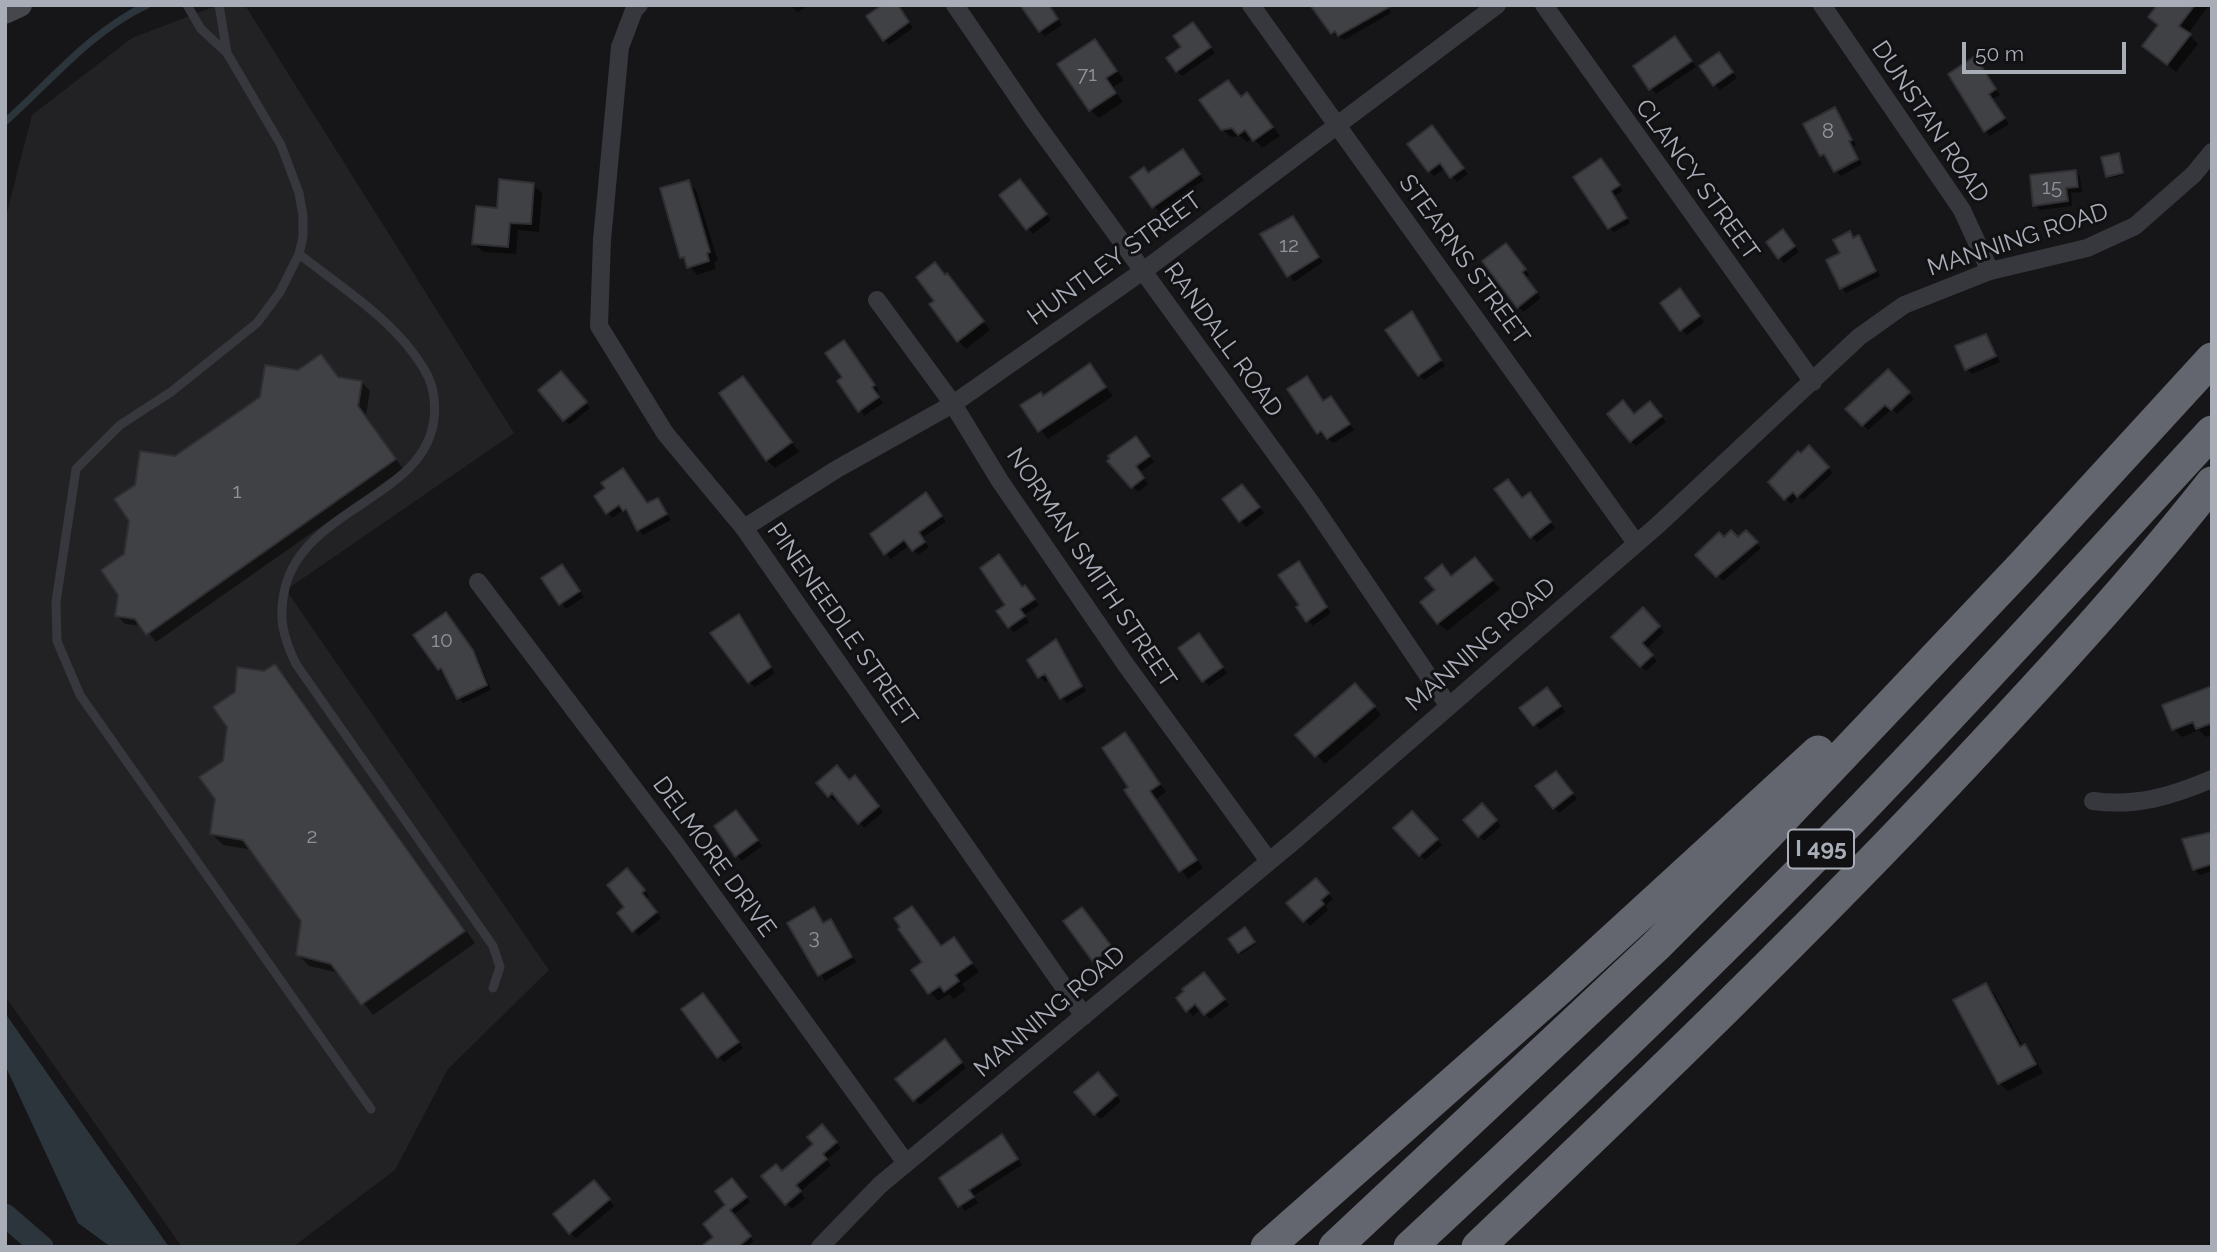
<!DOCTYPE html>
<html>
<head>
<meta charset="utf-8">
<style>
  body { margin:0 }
  #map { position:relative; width:2217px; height:1252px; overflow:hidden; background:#161618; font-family:Raleway,sans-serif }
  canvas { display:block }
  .frame { position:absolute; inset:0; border:7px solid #a8adb8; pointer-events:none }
  .scale { position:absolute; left:1962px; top:42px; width:164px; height:32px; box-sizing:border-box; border:4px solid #a8adb8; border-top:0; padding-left:9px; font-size:21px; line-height:24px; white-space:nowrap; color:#a8adb8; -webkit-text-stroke:5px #111113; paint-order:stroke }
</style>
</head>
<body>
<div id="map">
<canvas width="2217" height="1252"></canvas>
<div class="frame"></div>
<div class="scale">50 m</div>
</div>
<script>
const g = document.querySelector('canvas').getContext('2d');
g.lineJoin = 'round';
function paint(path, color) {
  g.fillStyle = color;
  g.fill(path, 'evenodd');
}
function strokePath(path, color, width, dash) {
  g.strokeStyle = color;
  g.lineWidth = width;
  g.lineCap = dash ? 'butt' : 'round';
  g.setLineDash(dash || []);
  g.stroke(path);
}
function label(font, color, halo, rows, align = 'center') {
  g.font = font + ' Raleway,sans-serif';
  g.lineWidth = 6;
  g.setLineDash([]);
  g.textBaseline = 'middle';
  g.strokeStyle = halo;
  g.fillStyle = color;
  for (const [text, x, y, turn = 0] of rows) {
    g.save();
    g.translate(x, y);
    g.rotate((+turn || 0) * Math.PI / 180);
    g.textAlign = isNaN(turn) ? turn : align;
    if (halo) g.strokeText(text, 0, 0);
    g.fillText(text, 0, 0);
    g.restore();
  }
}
paint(new Path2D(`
  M218,5H245L514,433L286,590L549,970L448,1069L395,1170L293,1247H182L5,996V220L32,115L132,38Z`), '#222225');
paint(new Path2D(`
  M5,1013L169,1247H111L78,1223L5,1065Z`), '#2c353c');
paint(new Path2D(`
  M791,5H811L797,12Z
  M898,5L913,28L889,45L884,39Z
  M1049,5L1062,25L1045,36L1040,31Z
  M1312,5H1387L1391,13L1344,40L1332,33Z
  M2159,5H2209L2188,34L2198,44L2176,72L2144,46L2159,26Z
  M1198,30L1215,53L1182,76L1177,71Z
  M1095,41L1124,80L1113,87L1123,102L1099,118L1091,110Z
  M1680,44L1696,67L1656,94L1636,66Z
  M1719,54L1737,78L1720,90L1701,67Z
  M1980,64L2000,95L1993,99L2009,124L1990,136L1985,131Z
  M1228,82L1242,98L1247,94L1256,102L1280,136L1262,148L1253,138L1247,142L1240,136L1231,137L1222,129Z
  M1835,109L1856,145L1853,147L1858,157L1835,169L1829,159L1821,155Z
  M1432,127L1468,174L1457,182L1445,168L1434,176L1429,171Z
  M2118,155L2124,175L2110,178L2107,176Z
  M1188,156L1204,180L1159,212L1133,177L1149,174Z
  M1860,160L1862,164L1841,176L1837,172Z
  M1605,165L1623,191L1614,196L1630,223L1614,232L1609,228Z
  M2075,171L2080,177L2082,192L2071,193L2072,206L2040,210L2035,205Z
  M688,182L696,190L718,261L714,262L716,269L697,275L682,257Z
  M533,185L542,193L539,232L518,230L516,254L483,252L474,244L498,210Z
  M1025,186L1051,220L1033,234L1001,195Z
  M1293,218L1323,262L1294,282L1262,235Z
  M1850,233L1864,242L1880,276L1846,293L1841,287L1842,254Z
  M1788,237L1799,252L1784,263L1779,257Z
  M1511,251L1529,275L1526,278L1541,298L1523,312L1518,306Z
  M947,275L990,330L966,349L958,340L936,301Z
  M1685,295L1704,322L1687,335L1681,329Z
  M1412,313L1445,366L1424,380L1419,375Z
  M1986,336L2000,362L1972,374L1967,369Z
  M844,342L879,391L876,393L883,403L864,416L844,378Z
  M321,356L340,379L362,382L370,391L366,415L403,469L156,642L143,626L125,624L117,615L126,555L176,458Z
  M1090,366L1113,396L1048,439L1023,406L1044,397Z
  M1888,372L1914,399L1897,414L1892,409L1868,430L1848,409Z
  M743,378L799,452L775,468L767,460Z
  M1312,383L1324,403L1331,398L1336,403L1354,430L1334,443L1319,433L1289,390Z
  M587,404L590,408L569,425L566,421Z
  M1655,409L1666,422L1636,446L1631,441L1635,416Z
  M1141,443L1154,462L1140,472L1148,484L1138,492L1109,461Z
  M1809,448L1833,473L1803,500L1799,496L1791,504L1771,482Z
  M1247,491L1264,513L1246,527L1224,500Z
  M597,496L648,505L657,500L671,520L643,535L624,510L612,518Z
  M931,499L946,522L922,538L929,547L918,555L910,545L891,559L886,553Z
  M1523,500H1535L1555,528L1537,542L1531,536Z
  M1746,532L1761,548L1723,581L1698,555L1724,540L1738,539Z
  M1298,563L1331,613L1312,626L1302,605Z
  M1483,568L1500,589L1447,631L1438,623L1452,577Z
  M567,572L584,597L566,609L544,579Z
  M1025,587L1039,605L1024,615L1029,622L1014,632L1009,627Z
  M1643,610L1664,632L1646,649L1657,661L1646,671L1614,637Z
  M739,616L775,673L755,687L749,682Z
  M451,620L478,658L491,690L463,703L439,669Z
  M1204,641L1227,673L1209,686L1180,649Z
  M1056,642L1082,684L1061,697L1050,679L1045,682L1040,677L1030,660Z
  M274,666L286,677L475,943L373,1015L340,973L309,966L298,954L303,921L253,850L223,845L211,833L225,762L264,673Z
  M1084,687L1086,691L1067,703L1063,699Z
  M2212,688V734L2206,737L2199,730L2182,737L2174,729Z
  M1363,694L1381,715L1325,764L1298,735Z
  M1552,695L1565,712L1540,730L1522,708Z
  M1125,735L1166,792L1156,799L1203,868L1188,879L1126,790L1130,787Z
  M1561,778L1577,799L1559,813L1554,808Z
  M850,782L860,783L883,812L864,828L838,797L834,801L819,783Z
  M1482,806L1501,826L1484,841L1465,820Z
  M1412,813L1442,845L1425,860L1395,828Z
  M741,818L762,846L742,861L737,855Z
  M2212,833V871L2200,875L2194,869Z
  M633,876L649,896L646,899L661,918L639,936L634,930L627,907Z
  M1316,881L1333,899L1325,906L1328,910L1310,926L1289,903Z
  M912,908L943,947L954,939L979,972L962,984L966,990L954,999L949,994L938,1001L914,971L925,963Z
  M814,909L825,925L830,921L836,927L856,962L825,981L790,924Z
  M1087,914L1116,953L1099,966L1094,960Z
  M1247,931L1256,944L1241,954L1231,940Z
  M1209,979L1229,1005L1210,1019L1201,1009L1193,1016L1188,1010Z
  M1986,985L1994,993L2023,1047L2033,1055L2043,1073L2008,1091L1999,1083Z
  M708,1000L743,1048L724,1062L719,1057Z
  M950,1047L966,1068L920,1105L898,1079Z
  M1103,1079L1121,1101L1101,1119L1095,1114Z
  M827,1132L841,1148L826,1160L831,1165L800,1192L805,1198L792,1209L786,1203L783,1173Z
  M1007,1142L1022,1165L973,1196L978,1203L965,1211L941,1178Z
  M736,1185L750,1202L733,1215L754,1241L747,1247H709Z
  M599,1188L614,1206L576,1238L570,1233Z`), '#0007');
strokePath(new Path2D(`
  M5,122C51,81 91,31 147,5`), '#2c353c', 7);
strokePath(new Path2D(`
  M5,1215L42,1247`), '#2c353c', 23);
const building = new Path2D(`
  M882,5H898L909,22L883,41L866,16Z
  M1020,5H1049L1058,19L1039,32Z
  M1310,5H1393L1338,36L1335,31L1331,34Z
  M2157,5H2195L2179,26L2191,34L2167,65L2142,46L2158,25L2148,17Z
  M1193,22L1211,47L1176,72L1166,58L1181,47L1173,36Z
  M1675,36L1692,61L1649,90L1633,66Z
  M1095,39L1117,71L1106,78L1116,93L1089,111L1057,64Z
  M1719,52L1733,72L1713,86L1699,66Z
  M1975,56L1996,89L1989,94L2005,118L1984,132L1948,74Z
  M1228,80L1241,97L1247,92L1273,127L1253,141L1245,130L1238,135L1232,128L1221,130L1199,100Z
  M1835,107L1852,140L1849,141L1858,159L1834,172L1824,154L1820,156L1803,124Z
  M1432,125L1464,168L1450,178L1440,163L1428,172L1407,144Z
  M1183,149L1200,174L1152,208L1130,177L1144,167L1148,173Z
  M2119,153L2123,173L2106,177L2101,157Z
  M1601,158L1620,185L1611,191L1627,218L1608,229L1573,177Z
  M2076,170L2078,187L2066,188L2068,201L2033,206L2030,175Z
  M499,179L534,183L531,224L510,223L508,247L472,244L476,206L497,208Z
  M1020,179L1047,214L1026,230L999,195Z
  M689,180L710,252L707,253L709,261L687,268L684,257L680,258L660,188Z
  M1293,216L1319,257L1287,277L1260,234Z
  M1783,229L1795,246L1778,259L1766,242Z
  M1850,231L1853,238L1859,235L1876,271L1840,289L1826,260L1840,253L1833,240Z
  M1506,243L1526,269L1522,272L1537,292L1517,308L1482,261Z
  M935,262L945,275L947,273L984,321L957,342L929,304L934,301L916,277Z
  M1680,288L1700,316L1680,331L1660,303Z
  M1412,311L1441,360L1418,376L1385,330Z
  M1986,334L1996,356L1965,370L1955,346Z
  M844,340L875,385L872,387L879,397L858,412L837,381L842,377L825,353Z
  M321,354L338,377L362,381L358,406L396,459L146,635L135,619L115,616L118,595L101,570L124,554L129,521L114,499L135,485L140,451L175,456L260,397L265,365L298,370Z
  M1090,363L1106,387L1038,432L1020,405L1041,392L1043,396Z
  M1888,369L1910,392L1891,410L1885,405L1862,426L1845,409Z
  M561,371L587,402L563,421L538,390Z
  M743,376L792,442L766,461L719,393Z
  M1307,376L1323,401L1331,396L1350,424L1327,439L1321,431L1317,434L1287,389Z
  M1623,400L1634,414L1650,401L1662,416L1630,442L1607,414Z
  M1136,436L1150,456L1136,466L1144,478L1131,488L1107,461L1110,458L1108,456Z
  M1809,445L1829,467L1797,497L1793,492L1784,500L1768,482L1798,451L1801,453Z
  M623,468L647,503L658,498L667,514L637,531L626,509L623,511L619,505L606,514L594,496L605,488L601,483Z
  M1508,479L1522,498L1530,492L1551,522L1530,538L1494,489Z
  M1242,484L1260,507L1239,522L1222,499Z
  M926,492L942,516L919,532L925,542L912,551L904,540L884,555L870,534Z
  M1731,530L1738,537L1746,530L1758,542L1716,577L1695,555L1719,532L1724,537Z
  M999,554L1022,587L1025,585L1035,599L1020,609L1025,616L1008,628L996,611L1005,605L980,568Z
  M1475,557L1493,580L1437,624L1420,602L1435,590L1425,578L1442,564L1451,576Z
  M1299,561L1327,607L1306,622L1296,607L1299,605L1278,575Z
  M562,564L580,591L559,605L541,578Z
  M1643,607L1660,626L1642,643L1653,655L1640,667L1611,637Z
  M446,612L473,650L487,685L457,699L441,668L438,670L413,635Z
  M739,614L771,667L748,683L710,633Z
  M1199,633L1223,667L1202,682L1178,648Z
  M1056,639L1082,686L1060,699L1045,674L1038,678L1027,660Z
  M275,664L465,931L361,1005L331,964L296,955L301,921L243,840L210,834L215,799L199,777L223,761L227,727L213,707L235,692L237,667L264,671Z
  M1355,683L1375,706L1315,757L1295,735Z
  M2212,686V723L2196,729L2193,722L2172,730L2162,705Z
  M1547,687L1561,706L1533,726L1519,708Z
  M1125,732L1160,784L1150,791L1197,860L1179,872L1124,790L1128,787L1102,748Z
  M837,765L849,780L855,775L879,806L858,824L832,793L828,797L816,783Z
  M1556,771L1573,793L1553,809L1535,786Z
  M1482,803L1497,820L1478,837L1463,820Z
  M736,810L758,840L735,857L714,826Z
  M1412,811L1438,839L1419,856L1393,828Z
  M2212,832V864L2193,870L2182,839Z
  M627,868L645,890L642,893L657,912L632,932L617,913L624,907L607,885Z
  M1316,878L1329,893L1321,900L1324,904L1303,922L1286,903Z
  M912,906L941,946L954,937L972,963L955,975L959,981L944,992L940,986L928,994L911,970L922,962L898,929L900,927L894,918Z
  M814,907L823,923L831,919L852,957L818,976L787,923Z
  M1082,907L1112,947L1093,962L1063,921Z
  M1245,927L1255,942L1238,953L1228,939Z
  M1204,972L1225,999L1204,1015L1195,1004L1186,1012L1176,998L1184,991L1182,989Z
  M1986,983L2020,1047L2025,1044L2036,1064L1998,1084L1953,1000Z
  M703,993L739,1042L717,1058L681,1009Z
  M945,1039L962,1062L913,1101L895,1079Z
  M1098,1072L1117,1095L1094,1115L1074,1092Z
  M822,1124L837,1142L823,1154L827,1159L796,1185L801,1191L785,1205L761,1176L776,1164L782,1171L813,1144L807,1137Z
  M1002,1134L1018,1159L969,1190L974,1197L958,1207L939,1178Z
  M732,1178L747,1197L730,1210L751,1236L738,1247H701L713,1237L703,1224L725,1205L715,1191Z
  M594,1180L610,1199L569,1234L553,1214Z`);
paint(building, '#404145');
strokePath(building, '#303034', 2);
strokePath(new Path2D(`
  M187,5L201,29L227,53L281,145L299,193L303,216V237L299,254L280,292L257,323L171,392L120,425L76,469L56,602L57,641L80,695L371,1109
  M219,5L227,53
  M299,254C342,288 396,321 424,369C434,385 436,401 434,419C425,498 305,507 285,588C278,618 283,637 296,664L493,946L500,967L493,988`), '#37383d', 9);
strokePath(new Path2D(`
  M639,5L634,10L620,47L602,240L599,326L665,433L744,528L1084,1016
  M955,5L1032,118L1312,504L1448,705
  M1251,5L1636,543
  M1544,5L1813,382
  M1822,5L1962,210L1990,271
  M877,300L953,404L1000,481L1126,665L1269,861
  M744,528L837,469L953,404L1150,266L1497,5
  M478,582L677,846L906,1163
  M2093,801C2136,807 2172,796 2212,779
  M820,1247L880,1185L1295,840L1659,524L1859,337L1904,305L1990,271L2087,248L2135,226L2194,174L2212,152`), '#37383d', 18);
strokePath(new Path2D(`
  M5,12L20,5`), '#45474d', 24);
strokePath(new Path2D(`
  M1267,1247L1559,989L1818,752
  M1335,1247L1655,947L1769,833L2024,564L2212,359
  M1410,1247C1559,1109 1706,968 1848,823C1972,695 2091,563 2212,432
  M1478,1247C1643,1090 1806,933 1962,767C2048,675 2134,582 2212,483`), '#63666e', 33);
label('21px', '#8e929b', null, [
  ["71",1087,75],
  ["8",1828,132],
  ["15",2052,188],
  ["12",1289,246],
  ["1",237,492],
  ["10",442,641],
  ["2",312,837],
  ["3",814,938]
]);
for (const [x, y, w] of [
  [1821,849,66]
]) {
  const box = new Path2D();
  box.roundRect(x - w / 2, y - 19.5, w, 39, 5);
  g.fillStyle = '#111113';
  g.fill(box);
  strokePath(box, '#a8adb8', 2);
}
label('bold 23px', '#a8adb8', null, [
  ["I 495",1821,849]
]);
label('24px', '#a8adb8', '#111113', [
  ["DUNSTAN ROAD",1930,122,56],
  ["CLANCY STREET",1697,180,54],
  ["MANNING ROAD",2018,240,-18],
  ["HUNTLEY STREET",1115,259,-36],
  ["STEARNS STREET",1464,260,54],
  ["RANDALL ROAD",1223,340,54],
  ["NORMAN SMITH STREET",1091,568,56],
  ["PINENEEDLE STREET",842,625,55],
  ["MANNING ROAD",1481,645,-41],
  ["DELMORE DRIVE",714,857,54],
  ["MANNING ROAD",1050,1012,-40]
]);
</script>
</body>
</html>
